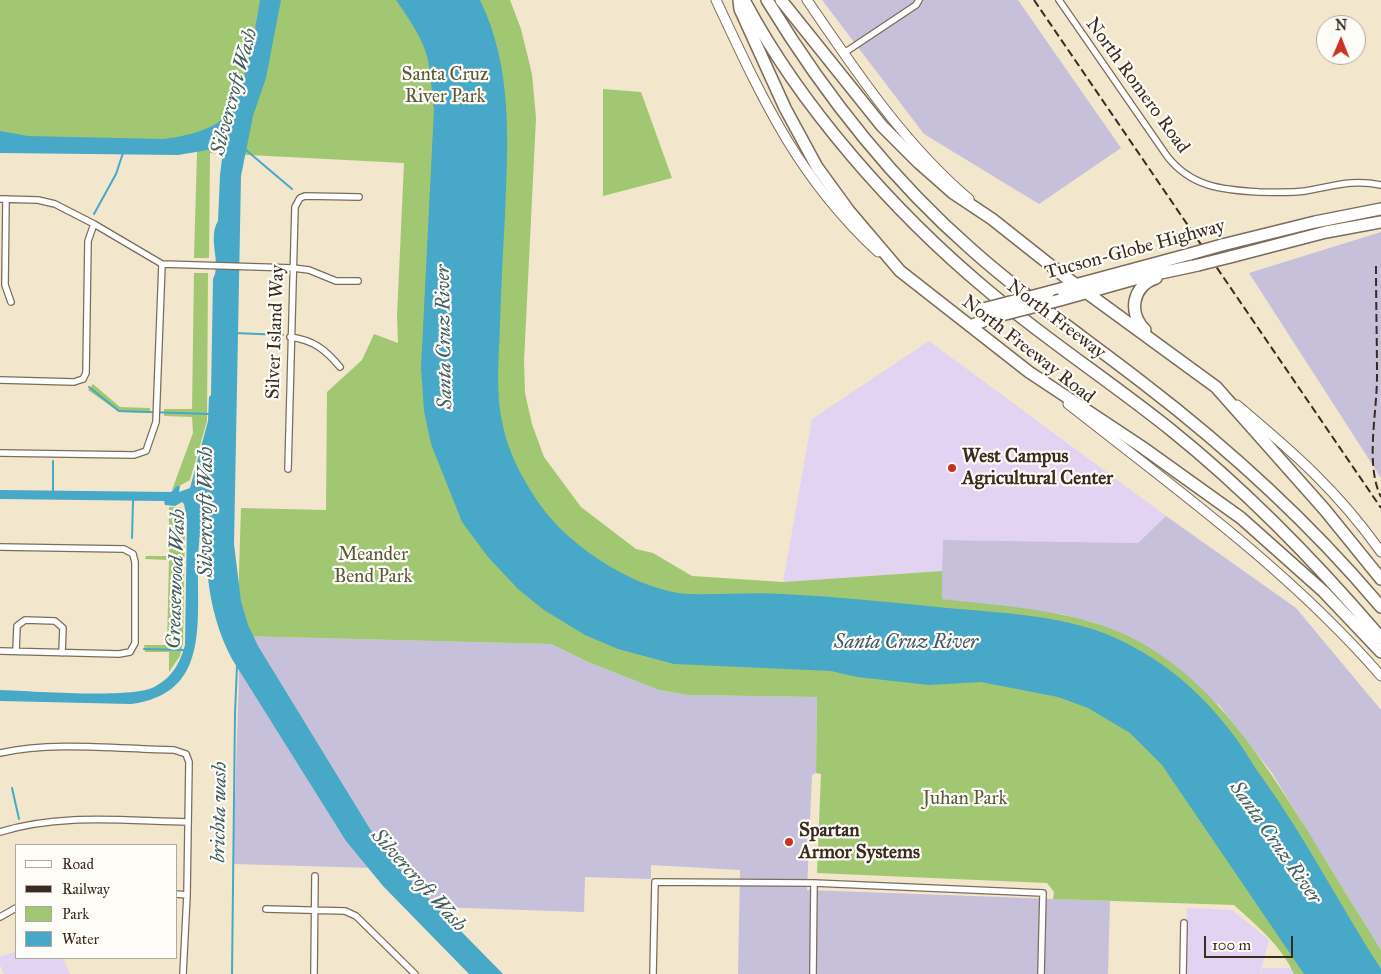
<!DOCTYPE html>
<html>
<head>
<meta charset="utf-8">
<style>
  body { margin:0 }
  #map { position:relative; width:1381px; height:974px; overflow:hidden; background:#f2e6cd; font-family:"IM FELL Great Primer",serif }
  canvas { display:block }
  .legend { position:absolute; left:15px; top:844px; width:162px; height:115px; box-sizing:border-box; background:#fdfcf7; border:1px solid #afa8a0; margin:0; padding:6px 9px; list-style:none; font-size:15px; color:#3b2a1e }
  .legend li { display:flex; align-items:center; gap:10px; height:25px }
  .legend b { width:25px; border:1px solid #afa8a0 }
  .north { position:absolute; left:1316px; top:15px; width:50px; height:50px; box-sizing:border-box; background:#fdfcf7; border:1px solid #afa8a0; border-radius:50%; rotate:1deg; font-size:14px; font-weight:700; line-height:20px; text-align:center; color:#3b2a1e }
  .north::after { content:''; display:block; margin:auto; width:18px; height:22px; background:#c8321e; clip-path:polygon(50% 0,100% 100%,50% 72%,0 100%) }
  .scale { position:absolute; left:1204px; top:936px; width:89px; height:22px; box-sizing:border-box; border:2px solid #3b2a1e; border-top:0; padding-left:6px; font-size:15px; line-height:18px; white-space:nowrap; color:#3b2a1e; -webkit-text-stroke:4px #fdfcf7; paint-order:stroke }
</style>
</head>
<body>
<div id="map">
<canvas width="1381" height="974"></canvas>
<ul class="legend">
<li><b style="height:6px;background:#fff"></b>Road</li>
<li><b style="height:6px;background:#3b2a1e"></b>Railway</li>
<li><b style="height:14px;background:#a1c772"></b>Park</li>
<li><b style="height:14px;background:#48a8c7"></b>Water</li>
</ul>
<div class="north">N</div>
<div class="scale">100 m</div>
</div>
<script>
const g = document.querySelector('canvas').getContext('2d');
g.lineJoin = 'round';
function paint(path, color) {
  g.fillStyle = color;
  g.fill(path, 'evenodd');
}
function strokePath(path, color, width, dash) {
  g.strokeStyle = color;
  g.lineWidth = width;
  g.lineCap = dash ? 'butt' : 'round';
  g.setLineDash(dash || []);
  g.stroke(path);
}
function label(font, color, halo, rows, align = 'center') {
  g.font = font + ' "IM FELL Great Primer",serif';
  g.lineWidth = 4.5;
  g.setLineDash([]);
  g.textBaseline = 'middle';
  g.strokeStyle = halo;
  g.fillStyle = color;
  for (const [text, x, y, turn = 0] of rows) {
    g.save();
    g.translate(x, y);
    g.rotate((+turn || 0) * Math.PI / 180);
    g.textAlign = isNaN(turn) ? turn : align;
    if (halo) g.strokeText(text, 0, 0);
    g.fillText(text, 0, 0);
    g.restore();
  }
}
paint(new Path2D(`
  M929,341L1166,516L1138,543L943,540L942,571L783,582L812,419Z
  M1187,908L1232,910L1269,940L1260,974H1185Z
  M16,951V958H63L70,974H4L0,965V957Z
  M1262,968H1294L1297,974H1261Z`), '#e3d3f2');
paint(new Path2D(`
  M822,0H1018L1121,148L1039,204L924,134Z
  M1381,232V478L1249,273Z
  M1166,516L1296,608L1381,710V950L1272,773L1219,705L1099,624L1061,614L941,599L943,540L1138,543Z
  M237,636L551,644L588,662L659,690L688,695L817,697L816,773L812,775L807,890L1110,901L1108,974H738L740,870L651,865V879L585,877L584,912L407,906L374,868L233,864L239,675Z`), '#c6c0da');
paint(new Path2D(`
  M0,0H510L521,29L532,74L536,118L524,361L525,393L532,424L544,457L581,507L636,549L653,553L692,576L783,582L942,571V599C994,605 1048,608 1098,624C1197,656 1255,747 1308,831C1332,871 1357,911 1381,950V974H1294C1281,945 1257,926 1234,905L1053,899L1054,892L1047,883L817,873L821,774L816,773L817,697L688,695L659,690L588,662L551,644L237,636L241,508L326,510L327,392L362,360L374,334L398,343L397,316L404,163L210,153L209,258H194L197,152L0,145Z
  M603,89L641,92L672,178L603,196Z
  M194,273H208L207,421L190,480L172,490L193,433L192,417L164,416V409H192Z
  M93,384L120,407L150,408V413L119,412L88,390Z
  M169,507H181L185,521L183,643L180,656L169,672V652H145L144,645H167L169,560L145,559L146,556H169Z`), '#a1c772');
paint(new Path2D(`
  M260,0H281L266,78L253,116L241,176L234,544L241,601L248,625L258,646L370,829L398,867L503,974H469L383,886L346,841L232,659C204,606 205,551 205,493H203C203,517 198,541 198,565C197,625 209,694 131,704L0,701V690C31,691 132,699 154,687C172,678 180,663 185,645L187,520L184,504L182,502L175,506L165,505L164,501L0,499V490L171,492L177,486H180L179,492L190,488L208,421L209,397L211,395L213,279C222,263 207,239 218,221L220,175L224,143L208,150L178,155L0,153V131L28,136L164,139C180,137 209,131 221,120C247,95 254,34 260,0Z
  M396,0H480C513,68 508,141 505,215C503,252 501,288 500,325C499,358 495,393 503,426C509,455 526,486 544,510C573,549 640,592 690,594C721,595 752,592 783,594C838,597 893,602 947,608C1012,614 1080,615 1137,649C1176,670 1209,702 1235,737C1245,750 1252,764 1261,776C1306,838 1340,906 1381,969V974H1304L1162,765L1130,733L1088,708L1058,697L981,682L929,685L857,677L831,671L674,664L618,649L585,635L544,610L518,589L488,557L462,522L431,444L424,411L421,368L434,109C432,94 431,80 429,66C426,42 409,19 396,0Z`), '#48a8c7');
strokePath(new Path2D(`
  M246,150L292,189
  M94,214L116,174L123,153
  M235,333L283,335
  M89,387L119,411L209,414
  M53,461V491
  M132,538L133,501L135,499
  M144,649L184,650
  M12,788L19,819
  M232,974L235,713L237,666`), '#48a8c7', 2);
const street = new Path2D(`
  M1059,0L1167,156C1191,187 1222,190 1259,192C1275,192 1290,193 1305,191C1334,186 1352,179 1381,185
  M844,53L916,5L919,0
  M0,199L38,200L55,204L94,224L162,264L293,268L309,270L336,281H358
  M6,199L5,285L11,302
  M290,337C313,340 325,349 340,367
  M83,379L86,373L88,241L94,224
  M0,380L74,382L83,379
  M0,453L134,455L146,451L156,422L162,264
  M288,469L295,207L300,198L305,196L359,197
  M0,547L124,549L133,554L135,562V643L130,652L119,654L0,651
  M16,651L17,626L25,620L55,621L63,628L62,653
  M0,753C56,741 117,749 174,750L186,754L189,762L187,895L183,974
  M0,832C61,813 125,821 188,822
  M176,894L187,895
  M266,909L345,911L356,916L415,974
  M0,917L16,908
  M314,974L315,876
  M653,974L655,882L814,883L1043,893L1041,974
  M813,974L814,883
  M1183,974L1184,923`);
const secondary = new Path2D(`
  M716,0C762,98 797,177 878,252
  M807,0C855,70 904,144 969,199
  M1068,404C1176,489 1290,571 1381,676
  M1237,405C1294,453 1337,490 1381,552`);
const highway = new Path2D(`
  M739,0L740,9L785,108L817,167L849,211L900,271L1029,372L1142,447L1241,518L1323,591L1381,652
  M744,0C800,106 894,212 986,289C1045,339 1110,381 1171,430C1248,492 1317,563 1381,638
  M767,0C823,92 890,178 971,249C1026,298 1085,338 1143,383C1229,449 1311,524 1381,607
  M781,0L882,126L919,163L953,193L992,219L1064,276L1216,387L1325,510L1381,579
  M1222,245L1315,222L1381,209
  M1230,257L1326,232L1381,222
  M1049,292L1190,254
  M1060,300L1142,277L1198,265
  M970,326L994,317
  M1145,330C1128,313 1132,286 1156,278`);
strokePath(street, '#7b6c5b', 8);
strokePath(secondary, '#7b6c5b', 11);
strokePath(highway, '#7b6c5b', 14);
strokePath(street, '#fff', 5.5);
strokePath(secondary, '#fff', 9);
strokePath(highway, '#fff', 11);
strokePath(new Path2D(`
  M1034,0L1381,508
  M1376,266C1376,303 1377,340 1377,377C1377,413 1365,465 1381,497`), '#3b2a1e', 2, [8, 4]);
const highwayBridge = new Path2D(`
  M1190,254L1222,245
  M1198,265L1230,257
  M983,309L1049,292
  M994,317L1060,300`);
strokePath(highwayBridge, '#7b6c5b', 14, []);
strokePath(highwayBridge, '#fff', 11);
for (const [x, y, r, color] of [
  [952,468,5,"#c8321e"],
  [789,842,5,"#c8321e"]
]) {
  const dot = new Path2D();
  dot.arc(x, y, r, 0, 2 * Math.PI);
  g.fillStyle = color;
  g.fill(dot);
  strokePath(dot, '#fdfcf7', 2);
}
label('19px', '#5a5937', '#fdfcf7', [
  ["Santa Cruz",445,75],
  ["River Park",445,97],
  ["Meander",373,555],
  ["Bend Park",373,577],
  ["Juhan Park",965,799]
]);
label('19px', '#3b2a1e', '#fdfcf7', [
  ["North Romero Road",1137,86,54],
  ["Tucson-Globe Highway",1135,250,-15],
  ["North Freeway",1056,320,37],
  ["Silver Island Way",276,332,-88],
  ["North Freeway Road",1028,350,38]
]);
label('bold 19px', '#3b2a1e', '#fdfcf7', [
  ["West Campus",962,457],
  ["Agricultural Center",962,479],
  ["Spartan",799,831],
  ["Armor Systems",799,853]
], 'left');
label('italic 20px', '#405c62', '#fdfcf7', [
  ["Silvercroft Wash",235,92,-75],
  ["Santa Cruz River",445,337,-91],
  ["Silvercroft Wash",207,512,-90],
  ["Greasewood Wash",177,579,-88],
  ["Santa Cruz River",906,643],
  ["brichta wash",220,812,-89],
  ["Santa Cruz River",1275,843,55],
  ["Silvercroft Wash",418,881,48]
]);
</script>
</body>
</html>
